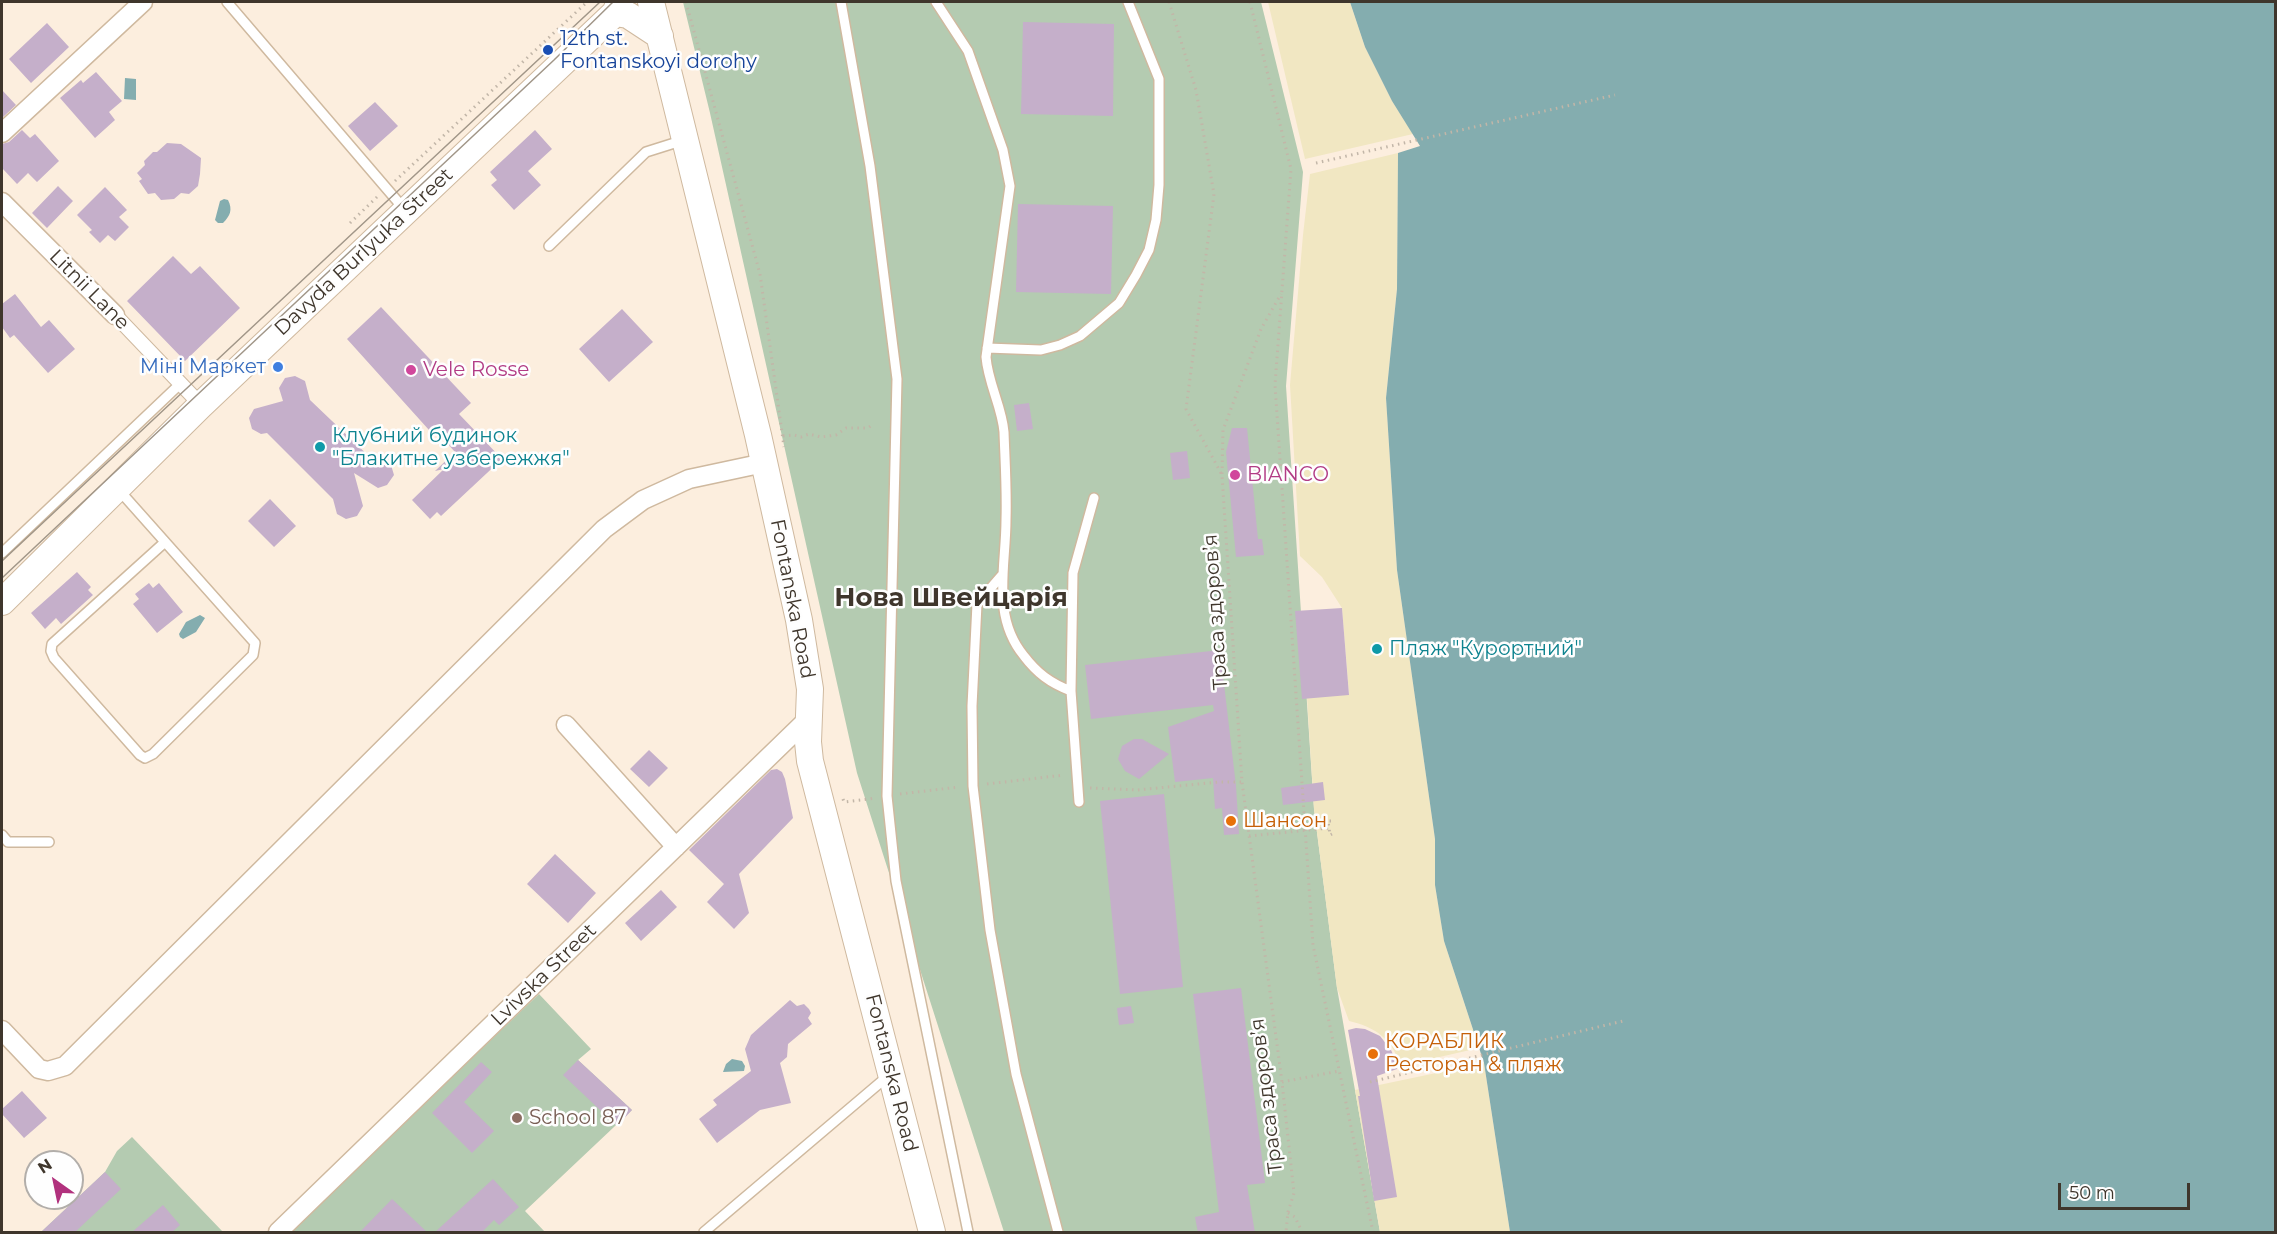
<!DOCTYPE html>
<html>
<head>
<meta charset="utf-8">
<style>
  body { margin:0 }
  #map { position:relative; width:2277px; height:1234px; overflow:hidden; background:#fceede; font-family:Montserrat,sans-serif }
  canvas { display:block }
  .frame { position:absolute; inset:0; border:3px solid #3f362c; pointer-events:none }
  .north { position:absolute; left:24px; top:1150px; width:60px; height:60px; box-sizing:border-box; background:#fefefe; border:2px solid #b2aeaa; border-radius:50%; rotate:327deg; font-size:16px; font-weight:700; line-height:24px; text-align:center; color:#3f362c }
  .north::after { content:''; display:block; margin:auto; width:21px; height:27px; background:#b1317d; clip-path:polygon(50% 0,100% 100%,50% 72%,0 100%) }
  .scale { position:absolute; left:2058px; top:1183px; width:132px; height:27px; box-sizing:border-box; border:3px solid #3f362c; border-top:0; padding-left:8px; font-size:18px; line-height:21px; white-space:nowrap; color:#3f362c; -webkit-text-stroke:4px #fefefe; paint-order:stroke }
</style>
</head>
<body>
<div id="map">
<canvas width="2277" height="1234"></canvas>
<div class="frame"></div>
<div class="north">N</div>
<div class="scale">50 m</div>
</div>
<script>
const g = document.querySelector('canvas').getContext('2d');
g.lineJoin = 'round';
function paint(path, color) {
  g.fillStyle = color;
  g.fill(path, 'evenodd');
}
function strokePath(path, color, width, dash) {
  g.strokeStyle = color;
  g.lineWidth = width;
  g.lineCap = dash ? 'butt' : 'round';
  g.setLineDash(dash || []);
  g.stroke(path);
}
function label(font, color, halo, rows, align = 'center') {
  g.font = font + ' Montserrat,sans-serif';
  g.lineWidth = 5;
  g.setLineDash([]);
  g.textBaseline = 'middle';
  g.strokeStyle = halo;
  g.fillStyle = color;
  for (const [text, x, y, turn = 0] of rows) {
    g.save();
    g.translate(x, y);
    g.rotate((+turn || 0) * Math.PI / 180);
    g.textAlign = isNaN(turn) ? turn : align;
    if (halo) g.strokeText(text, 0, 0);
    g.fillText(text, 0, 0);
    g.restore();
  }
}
paint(new Path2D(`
  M683,2H1261L1303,172L1286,386L1314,809L1337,988L1380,1232H1004L857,773L710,113Z
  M539,994L591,1049L578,1060L632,1110L525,1211L545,1232H289Z
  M132,1137L223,1232H41L105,1172L117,1151Z`), '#b4cbb1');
paint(new Path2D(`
  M1268,2H1350L1365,47L1392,101L1413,134L1305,159Z
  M1398,153L1397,289L1386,398L1397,570L1435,839V885L1444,941L1479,1048L1400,1066C1393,1039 1375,1027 1349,1021L1337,988L1314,809L1307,698L1349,694L1342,608L1322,577L1300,556L1290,385L1303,235L1310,174Z
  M1484,1063L1510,1232H1380L1355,1090Z`), '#f1e7c2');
paint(new Path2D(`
  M1350,2H2275V1232H1510L1484,1063L1444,941L1435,885V839L1397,570L1386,398L1397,289L1398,153L1420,146L1392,101L1365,47Z
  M125,78L136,79V100L124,99Z
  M224,199L228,200C233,210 230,216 223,223H218L215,220L220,201Z
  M200,615L205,618L196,632L183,639L180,637L179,634L186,622Z
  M732,1059L742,1061L745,1066L744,1071L723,1072L726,1064Z`), '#84adaf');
paint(new Path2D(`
  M1023,22L1114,24L1113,116L1021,114Z
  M47,23L69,47L31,83L9,59Z
  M96,72L122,101L109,112L115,120L95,138L60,98L81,80L83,83Z
  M2,90L16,105L2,118Z
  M375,102L398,126L370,151L348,126Z
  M22,130L30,138L35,134L59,161L37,182L28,173L17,184L2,168V144L9,142Z
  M535,130L552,149L528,171L541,185L514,210L491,185L497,180L490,172Z
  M167,143L181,144L201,158L200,174L198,186L189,194L181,193L174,199L161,200L155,193L148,194L139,181L142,179L137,173L145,165L144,161L153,152H157Z
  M58,186L73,201L47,228L32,213Z
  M105,187L127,210L119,217L129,227L115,241L108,235L100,243L89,232L92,230L77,215Z
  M1018,204L1113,206L1111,294L1016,292Z
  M173,256L191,274L200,266L240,308L185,361L127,301Z
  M15,294L41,327L49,320L75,349L48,373L14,335L10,338L2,327V304Z
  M381,307L471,403L459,414L502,459L441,516L437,512L430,519L412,500L444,469L435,471L455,452L432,427L429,430L347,339Z
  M622,309L653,342L609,382L579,349Z
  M295,376L305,381L310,400L374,461L381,459L391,465L394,475L387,485L378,488L354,473L363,506L357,516L346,519L337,514L333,499L267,433L261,434L252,429L249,418L254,409L283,401L279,388L285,378Z
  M1029,403L1033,429L1017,431L1014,405Z
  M1232,428H1247L1258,539H1262L1264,555L1236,557L1226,452Z
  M1187,451L1190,478L1173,480L1170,453Z
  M270,499L296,526L274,547L248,521Z
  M77,572L91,587L88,590L93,595L61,624L56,618L45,629L31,613Z
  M149,583L153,588L159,583L183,612L157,633L133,604L139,599L135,594Z
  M1342,608L1349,695L1302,699L1295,611Z
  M1220,650L1236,786L1239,834L1224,835L1222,808L1215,809L1213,778L1175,782L1168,727L1214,711L1213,705L1091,719L1085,665Z
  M1134,739H1142L1169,754L1139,779L1125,771L1118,759L1122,746Z
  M649,750L668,768L649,787L630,769Z
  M777,769L782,772L785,779L793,818L739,874L749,913L734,929L707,902L724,884L689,850L771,770Z
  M1323,782L1325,800L1283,805L1281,788Z
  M1164,794L1183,987L1120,994L1100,801Z
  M555,854L596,893L568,923L527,884Z
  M661,890L677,907L641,941L625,923Z
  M1241,988L1265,1183L1247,1185L1255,1233H1198L1195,1217L1219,1212L1193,994Z
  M790,1000L797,1006L804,1004L809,1009L811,1013L808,1018L812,1024L788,1044L787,1057L780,1063L791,1103L760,1110L717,1143L699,1119L717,1105L713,1100L751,1071L745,1049L751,1035Z
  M1131,1006L1134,1023L1119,1025L1117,1008Z
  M1356,1028L1365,1029L1380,1036L1391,1050L1395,1059L1397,1069L1377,1076L1397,1197L1374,1201L1358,1096H1360L1348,1030Z
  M578,1060L632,1110L617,1126L563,1075Z
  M481,1062L492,1072L464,1102L494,1131L472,1153L432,1113Z
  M22,1091L47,1118L24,1138L2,1114V1109Z
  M105,1172L121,1189L74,1233H40Z
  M493,1179L519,1207L499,1225L494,1220L481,1233H434Z
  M392,1199L428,1233H359Z
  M163,1205L180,1225L171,1233H131Z`), '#c5afca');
const service = new Path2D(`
  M227,2L405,210
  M841,2L870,166L897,379L887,796L896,881L968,1232
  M936,2L968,51L1003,150L1010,186L986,357C988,383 1002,407 1004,432C1005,461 1007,491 1006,520C1006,567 991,616 1024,656C1037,673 1050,683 1071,691L1079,802
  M549,246L646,152L684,140
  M987,348L1041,350L1060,345L1080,336L1119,303L1136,275L1149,250L1156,220L1159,185V79L1128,2
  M118,489L255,643L253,655L153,754L145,758L140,755L54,658L51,651L52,644L165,542
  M2,553L180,384
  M1003,574L977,604L972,706L973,786L990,930L1016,1074L1058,1232
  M1071,691L1073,573L1094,498
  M2,835L8,842H49
  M704,1232L888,1076`);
const pedestrian = new Path2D(`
  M115,315L201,405`);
const minor = new Path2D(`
  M2,133L143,2
  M2,202L115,315
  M566,725L676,847
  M2,1030L39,1069L48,1071L65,1066L604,529L643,500L689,479L764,463
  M278,1232L810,717`);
const secondary = new Path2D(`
  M651,2L758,435L799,620L810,689L808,742L810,761L932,1232
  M615,13L628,15L660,36
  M2,602L201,405L615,13L620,2`);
strokePath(service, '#cfb99f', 12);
strokePath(pedestrian, '#cfb99f', 16);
strokePath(minor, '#cfb99f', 21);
strokePath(secondary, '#cfb99f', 28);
strokePath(new Path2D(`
  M686,2L760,274L784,447
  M1169,2L1196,90L1214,194L1186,409L1222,475L1242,782L1282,1082L1294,1193L1288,1212L1286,1232
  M1250,2L1291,169L1275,385L1313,945L1373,1232
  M703,64L725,60
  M1316,163L1615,95
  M395,181L587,2
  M350,223L377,197
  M783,436L794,435L801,437L809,434L821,437L836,435L846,428H868L872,425
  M1222,474L1223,430L1261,329L1281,294
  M987,784L1064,775
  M1090,788L1137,790L1219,782H1242
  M900,794L959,787
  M843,799L844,802L876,798
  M1331,821H1328L1330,835L1332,834
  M1249,836L1329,828
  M1282,1082L1339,1071
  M1370,1082L1623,1021
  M1288,1213L1295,1217L1302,1232`), '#c2b6a8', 3, [1.5, 4.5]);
strokePath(service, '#fff', 9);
strokePath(pedestrian, '#fff', 14);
strokePath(minor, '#fff', 18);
strokePath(secondary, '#fff', 26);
strokePath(new Path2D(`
  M2,561L600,2
  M2,578L554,60L613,2`), '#a19688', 1.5);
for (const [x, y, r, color] of [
  [548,50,6,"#1a4fb4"],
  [278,367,6,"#3f7fe0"],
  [411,370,6,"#d1479c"],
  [320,447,6,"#0f9aa8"],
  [1235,475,6,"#d1479c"],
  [1377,649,6,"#0f9aa8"],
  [1231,821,6,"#e8710a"],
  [1373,1054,6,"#e8710a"],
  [517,1118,6,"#8d6e63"]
]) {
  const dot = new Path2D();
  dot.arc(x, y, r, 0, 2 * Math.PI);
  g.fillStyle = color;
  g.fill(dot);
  strokePath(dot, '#fefefe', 2);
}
label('20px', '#164399', '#fefefe', [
  ["12th st.",560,39],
  ["Fontanskoyi dorohy",560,62]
], 'left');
label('20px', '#3f362c', '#fefefe', [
  ["Davyda Burlyuka Street",364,252,-43],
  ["Litnii Lane",89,290,45],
  ["Fontanska Road",792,599,79],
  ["Траса здоров’я",1216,612,-94],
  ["Lvivska Street",544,975,-44],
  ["Fontanska Road",891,1073,76],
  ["Траса здоров’я",1267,1096,-97]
]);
label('20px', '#366cbe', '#fefefe', [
  ["Міні Маркет",266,367]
], 'right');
label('20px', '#b23c85', '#fefefe', [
  ["Vele Rosse",423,370],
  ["BIANCO",1247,475]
], 'left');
label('20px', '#0d838f', '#fefefe', [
  ["Клубний будинок",332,436],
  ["\"Блакитне узбережжя\"",332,459],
  ["Пляж \"Курортний\"",1389,649]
], 'left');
label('20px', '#c56008', '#fefefe', [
  ["Шансон",1243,821],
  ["КОРАБЛИК",1385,1042],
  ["Ресторан & пляж",1385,1065]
], 'left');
label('20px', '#785e54', '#fefefe', [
  ["School 87",529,1118]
], 'left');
label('bold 26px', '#3f362c', '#fefefe', [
  ["Нова Швейцарія",951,598]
]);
</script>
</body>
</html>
